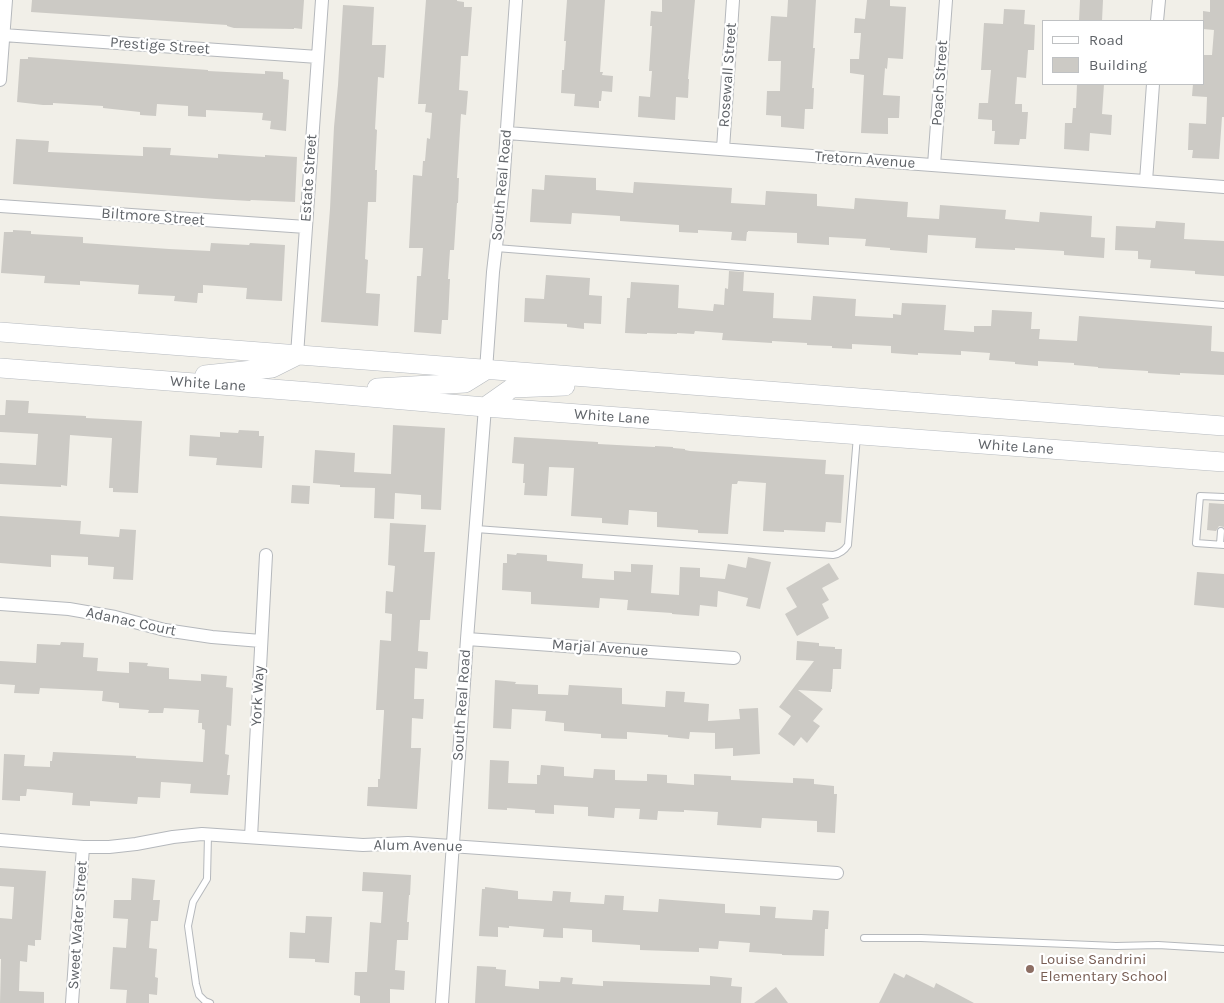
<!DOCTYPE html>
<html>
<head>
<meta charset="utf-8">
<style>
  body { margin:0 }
  #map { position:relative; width:1224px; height:1003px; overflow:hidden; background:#f1efe8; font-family:Karla,sans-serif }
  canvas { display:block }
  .legend { position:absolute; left:1042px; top:20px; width:162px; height:65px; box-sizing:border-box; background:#fff; border:1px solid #bfc1c3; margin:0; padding:6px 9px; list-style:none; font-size:15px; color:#5f6368 }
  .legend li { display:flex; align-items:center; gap:10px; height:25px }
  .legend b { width:25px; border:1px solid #bfc1c3 }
</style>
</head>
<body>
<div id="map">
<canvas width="1224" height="1003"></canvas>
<ul class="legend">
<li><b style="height:6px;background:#fff"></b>Road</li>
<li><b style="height:14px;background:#cccac5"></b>Building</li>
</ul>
</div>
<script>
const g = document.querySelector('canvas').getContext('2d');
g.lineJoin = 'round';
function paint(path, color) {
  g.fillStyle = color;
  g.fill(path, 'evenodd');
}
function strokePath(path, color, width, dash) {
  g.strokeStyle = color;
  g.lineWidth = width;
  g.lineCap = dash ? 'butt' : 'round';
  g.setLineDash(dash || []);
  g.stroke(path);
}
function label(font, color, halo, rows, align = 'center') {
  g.font = font + ' Karla,sans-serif';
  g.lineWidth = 4.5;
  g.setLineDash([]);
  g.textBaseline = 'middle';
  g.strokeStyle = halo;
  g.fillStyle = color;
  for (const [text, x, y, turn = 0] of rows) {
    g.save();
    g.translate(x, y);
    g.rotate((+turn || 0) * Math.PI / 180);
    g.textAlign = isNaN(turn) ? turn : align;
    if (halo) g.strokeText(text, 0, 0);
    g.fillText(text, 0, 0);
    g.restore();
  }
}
paint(new Path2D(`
  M32,0H304L302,29L294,28V29L234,28L227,26V25L31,12Z
  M426,0H457V1L464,2V7H472L468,56H461L459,90L468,91L466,115L461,114L457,178H459L458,203H457L454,250H450L448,279H450L448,320H442L441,334L414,332L417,276H421L423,248H409L413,175L422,176L423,161H425L427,138L430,139L432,113L425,112L426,104H418Z
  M567,0H605L600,72H603L602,75L613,76L612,92L602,91L601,101H599V108L574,106L575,94L561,93L562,70H564L566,41H564Z
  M662,0H695L688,79H689L688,98L676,97L675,120L638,117L639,96L650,97L652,71H649L652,26H650L651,11L662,12Z
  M788,0H816L813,48H815L812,88H814L813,109H805L804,129L781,127V116L766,115L767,91H780L781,61H768L771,16L787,17Z
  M867,0H890V6L906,7L903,59L888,58L887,69L885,68L883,95L900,96L899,118H888V134L861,133L864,75L850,73V59H859L861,33H854L855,18L865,19Z
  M1080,0H1103L1102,21H1079Z
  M1210,0H1224V117H1222L1219,159L1192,158L1193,150H1188L1189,123L1206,124L1207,97L1192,96L1193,84H1203V55H1212L1214,30L1203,29V11L1210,12Z
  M343,5L374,7L372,45H386L384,78L378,77L375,129L377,130L375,170H377L376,202H368L365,259L368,260L366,293L380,294L378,326L321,322L330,209L334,127L338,85Z
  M1004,9L1025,10L1024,24L1035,25L1034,50H1028L1026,78L1017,77L1015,104H1022V112H1028L1026,139H1020L1019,145L994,144L995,131H992V120L978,119L979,103H988L991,70H981L984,23L1003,24Z
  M28,57L208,70V71L265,74V71L283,72V79L289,80L286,131L270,129L271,121L262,120L263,113L206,110V117L188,116V106L157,104L156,116L140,115V112L103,108V106L53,103V105H43L17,102L20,59H28Z
  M1077,84H1104L1102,114L1112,115L1111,135L1090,133L1089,151L1064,149L1065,123H1072L1073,108H1076Z
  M16,139L49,141L48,152L143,156V147L171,148L170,155L218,158V154L265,157V155L297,157L295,202L251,200L250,201L216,199L13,184Z
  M545,175L596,178V190L633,193L634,182L732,188L731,203L765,205L766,191L817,194V206L854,209L855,198L908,202L907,217L939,219L940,205L1006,210L1005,219L1039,222L1040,212L1092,216L1091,237L1105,238L1104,258L1064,255V251L1015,248V250L975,248L976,238L928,235L927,253L890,250V248L865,246L866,239L829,237V245L797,243V233L748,231V232H747L746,241L731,240L732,232L698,230V233L679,232V225L620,221V216L572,213L571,224L530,222L532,189L544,190Z
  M1156,221L1185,223L1184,239L1224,241V276L1195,274V271L1150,268L1151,260L1138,259V251L1115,250L1116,226L1155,228Z
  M13,230L31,231V234L83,237V243L169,249L210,251L211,243L249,245L250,243L285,245L282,301L246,299L247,288L203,285V293H198L197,303L174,301L175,296L138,294L139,285L80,281V285L44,283L45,276L1,273L4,232H13Z
  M729,271L744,272L743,291L774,293L773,318L811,320L813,296L856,299L855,316L893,318V314L901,315L902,303L946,305L944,330L974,332V326H991L992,310L1032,312L1031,329H1040L1039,339L1077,341L1079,316L1212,326L1211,351L1224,352V375L1180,373V375L1148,373V371L1098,368V367L1074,365V363L1038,361V366L1015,364V362L989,360L990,353L961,351V355L918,353V355L891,353V346L852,344V349L832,348V346L807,345V343L772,341V343L722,340L723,333L695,331L694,334L677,333V334L647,333V334L625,333L627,298H630L631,282L679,285L678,308L713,311L714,304L724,305L725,288L728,289Z
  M546,275L590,278L589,295L602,296L601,324L584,323V329L567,327V324L524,322L525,298L544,299Z
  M6,400L29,401L28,413L86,416V418L142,421L138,493L113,492V488H109L112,438L97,437L70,435L67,486L61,485V487L0,484V463L36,465L38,434L0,432V415H5Z
  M393,425L445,428L441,510L421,509V495L395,493L394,519L374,518L375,488L340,487V485L313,483L315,450L355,453L354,472L391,474Z
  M239,430L259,431V436H264L262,468L216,465L217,458L189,456L190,435L220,437V432L238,433Z
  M514,437L598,442V444L655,447V446L673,447V448L685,449V450L690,451L826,460L825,474L844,475L841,523L826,522L825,532L784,530V532L763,531L766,483L738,481L737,484H732L728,534L698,533V530L657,527V512H655L629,510L628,525L602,523V518L571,516L574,468L549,467L547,496L524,495L525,483H523L524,464L512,463Z
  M292,485L310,486L309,504L291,503Z
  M1209,503L1224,504V527L1219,526L1216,531L1207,530Z
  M0,516L81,521L80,534L119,537L120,529L136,530L133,580L113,579L114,567L88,565V557L51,555V567L0,563Z
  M390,523L426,525L424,552H435L430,620H420L418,651L428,652L427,669L415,668L414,699H424L423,719L412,718L411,748H421L417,809L367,806L368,787H378V779H380L384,712V710H376L380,640L391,641L392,614L385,613L386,591L393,592L395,566L388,565Z
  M517,553L547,555V561L583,564L582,578L614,580V571L631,572V564L653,565L651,593L679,595L680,567L700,568V577L725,579L728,564L746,568L748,557L771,562L760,609L746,606L748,598L718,591L717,607L700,605L699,616L672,614V613L627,610L628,600L600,598L599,608L531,604V592L502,590L503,563H507V554L516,555Z
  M829,563L839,579L822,588L829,600L822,604L829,618L797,636L785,614L797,607L786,588Z
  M1197,572L1224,574V608L1194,605Z
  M797,641L819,643V646L835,647V649H842L841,669H833L832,689H831V692L798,690L823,709L813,721L820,726L807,743L801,737L794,746L778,734L791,716L779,707L814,661L796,660Z
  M61,642L84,643L83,657L98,658L97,671L129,673V662L148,663L147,666L169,668V679L201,681V674L227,676L226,687L233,688L231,726L227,725L225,754L229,755L227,775H230L228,795L190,793L191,784L161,782L160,798L138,797L137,804L90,801V806L72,805L73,793L27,789L26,796H20V801L2,800L4,754L25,755L24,766L50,767V761H52L53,752L136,756V758L203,762L205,730L202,729V723H198L199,710L164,708L163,713H148L149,710L119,708V703L102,701L103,691L40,688L39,694L14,693L15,685L0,684V661L36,663L37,644L60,645Z
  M495,680L516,682L515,684L538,685V694L568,695L569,685L622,688V704L665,707L666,691L685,692L684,702L709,704L708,721L740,719L739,709L758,708L760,754L733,756V748L715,749V733L690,732L689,739L668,737V735L627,732V739L601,738V734L564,731V723L545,721L546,711L512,709L511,729L493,728Z
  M490,760L509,761L508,783L537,784V775H540L541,765L564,767V776L593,778L594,769L615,770V780L647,781V774L667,775V783L694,785V774L731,776V780L793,783V778L814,779V784L834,786V794H837L835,833L817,832V821L762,818L761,828L717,825L718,812L684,810V812L658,811L657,820L639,819L640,809L615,808L614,818L588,816V807L554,805V814L535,813V810L507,808V810L488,809Z
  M0,868L46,871L41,940H35V946L28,945L27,962L20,961L19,991L44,992V1003H0L1,959H0V918L12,919L14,887L0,886Z
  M363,872L411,875L410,895H409L407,922H409L408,940H397L395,970L405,971L404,990L390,989V1003H360V996L354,995L355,972H367L370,922L381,923L383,892L362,891Z
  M132,878L155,880L153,900H160L158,921H151L149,948L157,949L155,977L158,978L157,995L149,994V1003H126L127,990L110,989L113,947L126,948L128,919L113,918L114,900H131Z
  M485,887L518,891V899L552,901L553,891L571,892L570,902L604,904L605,895L624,896L623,910L658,912L659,899L725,904V913L760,915V906L776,907L775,918L812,920L813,910L829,911L828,929H825L824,956L782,955V954L749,952L750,943L720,941H719L718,949L699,948V952L640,950V945L592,942V930L563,928V938L543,937L544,929L509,926V928L498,927V937L479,936L482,889H485Z
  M306,916L332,917L329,963L315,962V959L289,958L290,932L305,933Z
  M477,966L496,967V969L506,970L505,986L539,989V981L560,982L561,977L573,978L572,984L603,986V981L710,985V976L732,978L731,986L742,987L741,1003H475Z
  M894,973L904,978L906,974L934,988L936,983L974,1003H879Z
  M776,987L788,1003H754Z`), '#cccac5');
const lane = new Path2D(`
  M496,248L1224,305
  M1224,497L1200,496L1196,543L1224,545
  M476,529L833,555C840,554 844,551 848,545L857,436
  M1220,544L1221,531
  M208,835L207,879L193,902L188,926L196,984L199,995L205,1001L210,1003
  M864,938H921L1116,946L1158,945L1224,949`);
const street = new Path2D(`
  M1157,21L1159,0
  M3,35L318,57
  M0,80L6,0
  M507,133L1224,187
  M723,149L733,0
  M934,165L946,0
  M1146,181L1153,84
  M0,206L306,227
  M297,355L322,0
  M486,370L493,272L503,186L516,0
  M0,604L69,609L115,617L165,630L212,637L261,641
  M467,639L734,658
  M251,837L266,555
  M0,840L83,847H109L136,844L173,837L202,834L363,845L408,843L837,873
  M72,1003L83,847
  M442,1003L467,639L485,407`);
const secondary = new Path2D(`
  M0,332L1224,426
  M0,368L311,392L485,407L1224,462
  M205,375L272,368L296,356
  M377,388L465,383L486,370
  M485,407L512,388L565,386`);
strokePath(lane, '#b5b8bc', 8);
strokePath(street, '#b5b8bc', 14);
strokePath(secondary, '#b6babf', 20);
strokePath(lane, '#fff', 6);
strokePath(street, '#fff', 12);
strokePath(secondary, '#fff', 19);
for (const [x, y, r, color] of [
  [1030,969,5,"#8d6e63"]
]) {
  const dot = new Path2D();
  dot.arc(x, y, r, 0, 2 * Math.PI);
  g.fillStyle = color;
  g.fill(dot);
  strokePath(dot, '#fff', 2);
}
label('15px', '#5f6368', '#fff', [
  ["Prestige Street",160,46,4],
  ["Rosewall Street",728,75,-86],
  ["Poach Street",940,83,-86],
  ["Tretorn Avenue",865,160,4],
  ["Estate Street",309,178,-86],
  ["South Real Road",502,185,-85],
  ["Biltmore Street",153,217,4],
  ["White Lane",208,384,4],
  ["White Lane",612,417,4],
  ["White Lane",1016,447,4],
  ["Adanac Court",131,622,12],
  ["Marjal Avenue",600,648,4],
  ["York Way",258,696,-87],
  ["South Real Road",462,705,-86],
  ["Alum Avenue",418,846,1],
  ["Sweet Water Street",78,925,-86]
]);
label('15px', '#785e54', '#fff', [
  ["Louise Sandrini",1040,960],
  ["Elementary School",1040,977]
], 'left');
</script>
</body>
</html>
